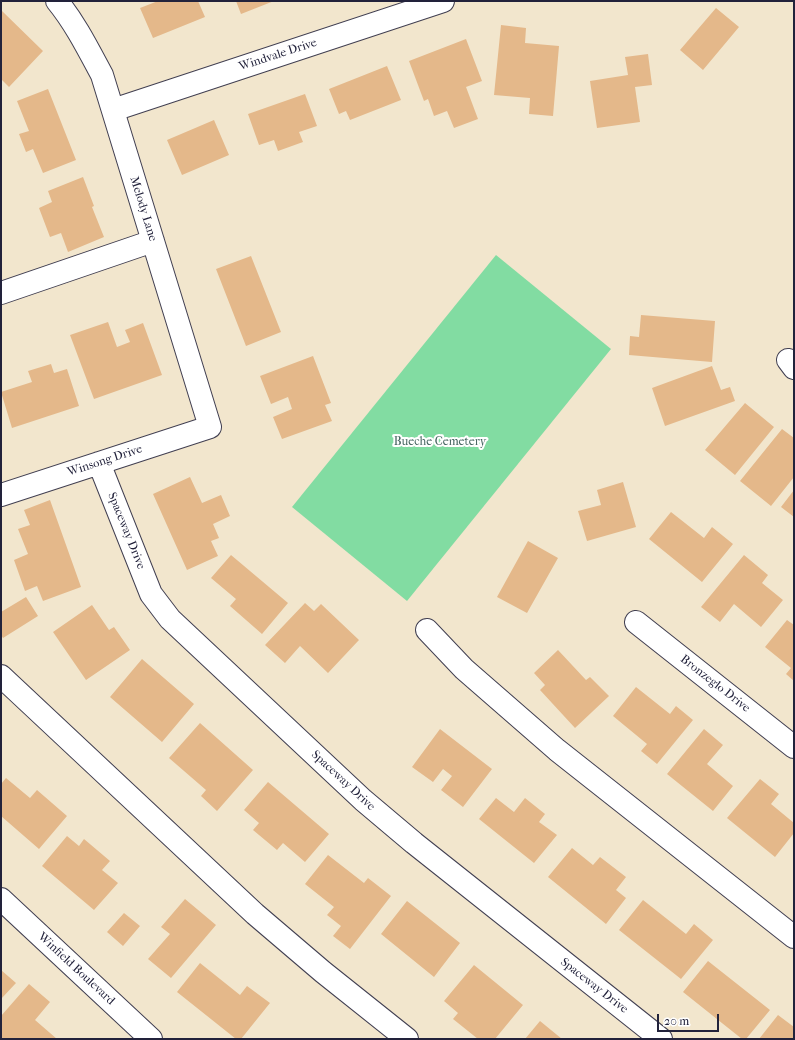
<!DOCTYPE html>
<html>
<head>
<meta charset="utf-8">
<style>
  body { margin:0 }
  #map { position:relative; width:795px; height:1040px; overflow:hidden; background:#f2e6cd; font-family:"IM FELL French Canon",serif }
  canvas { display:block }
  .frame { position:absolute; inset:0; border:2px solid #22223b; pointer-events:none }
  .scale { position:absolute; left:657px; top:1014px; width:62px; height:18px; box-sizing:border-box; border:2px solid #22223b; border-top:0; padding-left:5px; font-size:12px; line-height:14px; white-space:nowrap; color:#22223b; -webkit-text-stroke:3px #fff; paint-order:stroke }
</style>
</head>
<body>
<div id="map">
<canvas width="795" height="1040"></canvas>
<div class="frame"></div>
<div class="scale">20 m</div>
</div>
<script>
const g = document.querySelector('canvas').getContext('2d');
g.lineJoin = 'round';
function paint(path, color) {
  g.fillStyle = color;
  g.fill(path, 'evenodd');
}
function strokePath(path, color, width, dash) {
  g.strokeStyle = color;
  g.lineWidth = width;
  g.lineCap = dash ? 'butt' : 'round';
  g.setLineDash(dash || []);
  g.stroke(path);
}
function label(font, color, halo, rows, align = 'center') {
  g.font = font + ' "IM FELL French Canon",serif';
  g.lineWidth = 4;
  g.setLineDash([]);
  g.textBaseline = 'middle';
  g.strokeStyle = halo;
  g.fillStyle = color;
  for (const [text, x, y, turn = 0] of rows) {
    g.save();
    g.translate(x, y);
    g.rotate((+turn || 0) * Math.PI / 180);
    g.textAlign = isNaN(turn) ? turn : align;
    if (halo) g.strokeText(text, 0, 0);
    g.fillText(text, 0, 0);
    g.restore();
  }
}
paint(new Path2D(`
  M496,255L611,349L407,601L292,507Z`), '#82dca2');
paint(new Path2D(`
  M158,1H198L205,17L153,38L140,8Z
  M236,1H274L241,14Z
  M716,8L739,27L703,70L680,50Z
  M1,10L43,51L9,87L1,79Z
  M501,25L526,28L525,43L559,46L553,116L529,114L530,98L494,95Z
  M466,39L482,81L466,87L478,119L454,128L447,111L434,116L428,99L424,101L409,61Z
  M648,54L652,85L635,87L640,122L597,128L590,81L628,75L625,57Z
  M387,66L401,100L350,120L346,111L339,114L329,89Z
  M48,89L76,160L43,173L33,149L26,152L19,134L29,131L17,101Z
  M305,94L317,126L299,132L303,142L278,151L274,140L259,145L248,114Z
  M214,120L229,155L182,175L167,140Z
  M83,177L94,206L92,207L104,237L68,252L61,233L50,237L39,208L52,202L48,191Z
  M251,256L281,332L246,346L216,269Z
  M641,315L715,321L712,362L629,355L630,336L639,337Z
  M108,322L117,347L130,342L125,330L143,323L162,375L94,399L70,335Z
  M313,356L331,403L325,405L332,421L282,439L273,417L292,409L288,397L271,404L260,376Z
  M51,364L54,373L67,369L79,406L12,428L1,392L32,382L28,371Z
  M712,366L721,390L730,387L735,401L665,426L652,388Z
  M745,403L774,427L735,475L705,450Z
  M782,429L794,438V477L771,506L740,481Z
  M190,477L202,503L221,495L230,516L213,524L219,538L211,541L218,556L187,570L153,494Z
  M623,482L636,527L587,541L578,511L601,505L597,490Z
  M794,490V517L781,507Z
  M50,500L81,587L43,601L37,586L25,591L14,560L28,554L18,529L30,525L24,510Z
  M671,512L704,538L712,527L733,544L702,582L649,539Z
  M528,541L558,558L527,613L497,597Z
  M231,555L288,603L262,634L230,606L236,599L211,578Z
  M744,555L768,575L762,583L783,600L761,627L734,604L720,622L701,607Z
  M26,597L38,616L3,638L1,635V612Z
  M305,603L314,611L321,604L359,640L328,673L300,646L285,663L265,645Z
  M92,605L109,630L114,627L130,650L86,680L53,632Z
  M787,620L794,625V681L786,674L791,668L765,647Z
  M558,650L586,680L590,677L609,696L575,728L540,690L545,685L534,673Z
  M142,659L194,704L162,742L110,697Z
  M636,687L670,714L676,706L693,720L657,764L641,751L647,744L613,716Z
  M200,723L253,770L217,811L201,796L206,790L169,758Z
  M440,729L492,769L463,807L441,790L452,776L443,769L433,782L412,767Z
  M704,729L723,745L707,764L733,786L713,811L667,774Z
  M6,778L30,798L37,790L67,816L39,849L1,816V784Z
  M760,779L779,794L771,804L794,823V833L775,857L727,818Z
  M268,782L329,834L305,862L283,843L277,850L253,830L259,823L244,810Z
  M496,798L514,812L525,798L545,814L539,822L557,835L534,863L479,819Z
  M67,836L79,846L84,839L110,861L102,870L118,883L94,910L42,866Z
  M572,848L593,865L600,857L626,877L616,890L626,898L606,924L548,877Z
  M328,855L364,883L368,878L391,896L350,949L333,936L341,926L327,915L334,907L305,884Z
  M185,899L216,925L171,978L148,959L170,934L161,927Z
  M643,900L686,934L694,924L713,940L681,979L619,930Z
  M407,901L460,943L434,977L381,934Z
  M124,913L140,926L123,946L107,932Z
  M708,961L770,1010L746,1039H742L683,992Z
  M200,963L240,995L247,986L270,1003L241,1039H236L177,992Z
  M474,965L523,1005L495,1039H478L453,1019L458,1013L444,1001Z
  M1,970L16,983L1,999Z
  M29,984L50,1002L35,1020L57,1039H1V1016Z
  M778,1015L794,1027V1039H759Z
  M540,1021L562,1039H525Z`), '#e4b88a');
const minor = new Path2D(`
  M113,110L443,1
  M1,293L153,241
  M788,360L794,368
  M99,463L151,594L170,619L363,800L414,843L661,1039
  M1,495L210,427L102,75C88,49 75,23 57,1
  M636,622L794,747
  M427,630L464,669L557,750L794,937
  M1,676L255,914L323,972L407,1039
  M1,899L151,1039`);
strokePath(minor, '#413f51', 24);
strokePath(minor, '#fff', 22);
label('12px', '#22223b', '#fff', [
  ["Windvale Drive",278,55,-18],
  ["Melody Lane",143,209,73],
  ["Winsong Drive",105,461,-18],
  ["Spaceway Drive",126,531,68],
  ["Bronzeglo Drive",715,684,38],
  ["Spaceway Drive",343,781,43],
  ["Winfield Boulevard",76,969,43],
  ["Spaceway Drive",594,986,38]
]);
label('12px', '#44635f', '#fff', [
  ["Bueche Cemetery",440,442]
]);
</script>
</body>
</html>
